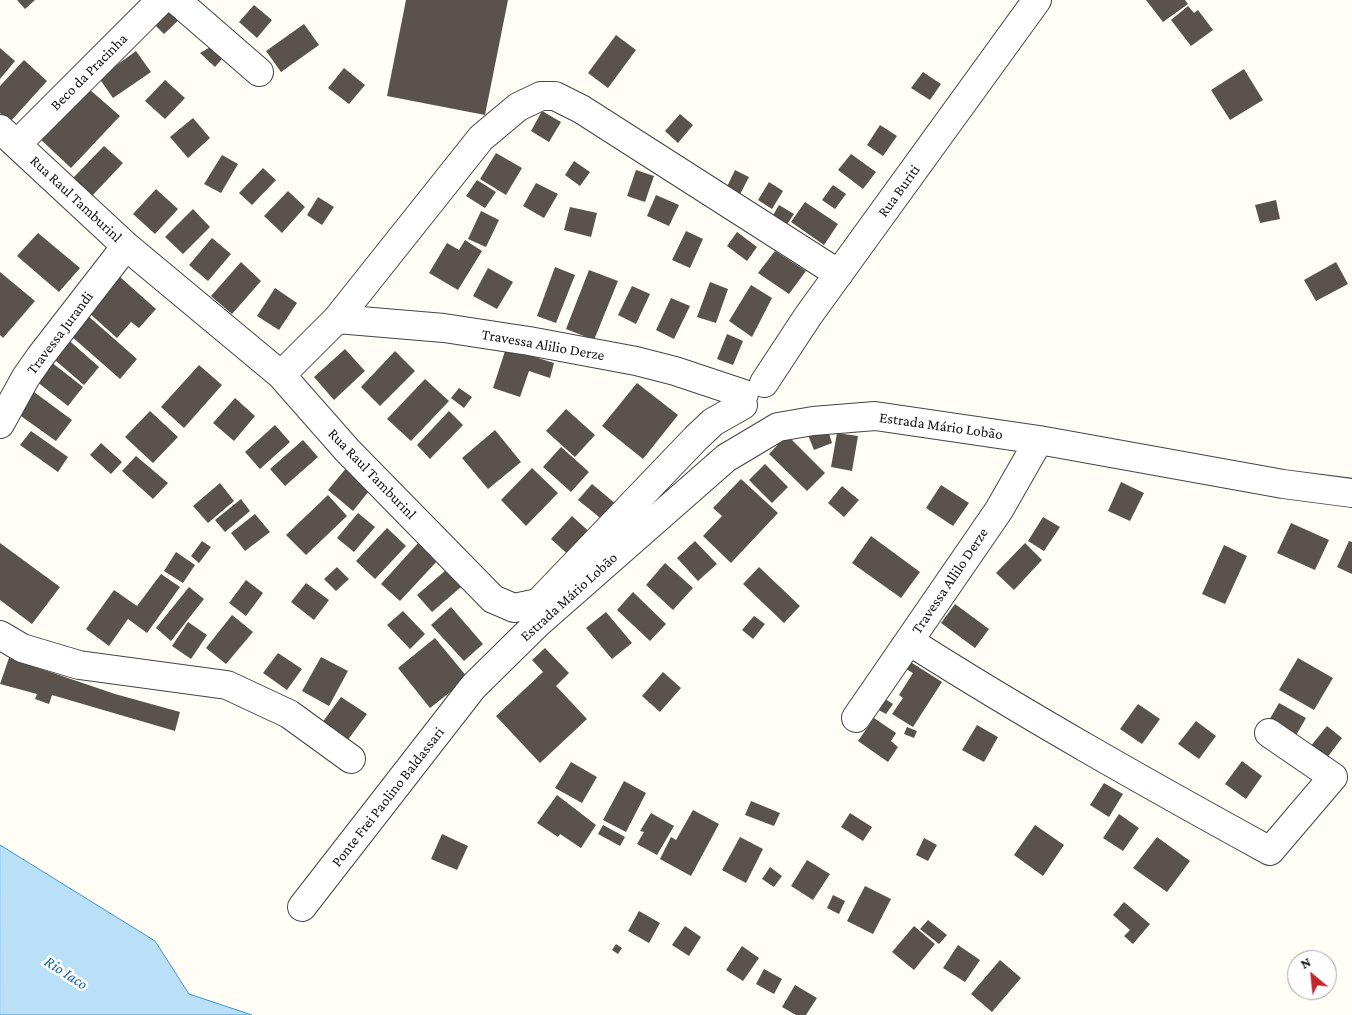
<!DOCTYPE html>
<html>
<head>
<meta charset="utf-8">
<style>
  body { margin:0 }
  #map { position:relative; width:1352px; height:1015px; overflow:hidden; background:#fffdf5; font-family:"Crimson Pro",serif }
  canvas { display:block }
  .north { position:absolute; left:1287px; top:950px; width:50px; height:50px; box-sizing:border-box; background:#fff; border:1px solid #a0a0a0; border-radius:50%; rotate:332deg; font-size:14px; font-weight:700; line-height:20px; text-align:center; color:#111 }
  .north::after { content:''; display:block; margin:auto; width:18px; height:22px; background:#c4262e; clip-path:polygon(50% 0,100% 100%,50% 72%,0 100%) }
</style>
</head>
<body>
<div id="map">
<canvas width="1352" height="1015"></canvas>
<div class="north">N</div>
</div>
<script>
const g = document.querySelector('canvas').getContext('2d');
g.lineJoin = 'round';
function paint(path, color) {
  g.fillStyle = color;
  g.fill(path, 'evenodd');
}
function strokePath(path, color, width, dash) {
  g.strokeStyle = color;
  g.lineWidth = width;
  g.lineCap = dash ? 'butt' : 'round';
  g.setLineDash(dash || []);
  g.stroke(path);
}
function label(font, color, halo, rows, align = 'center') {
  g.font = font + ' "Crimson Pro",serif';
  g.lineWidth = 5;
  g.setLineDash([]);
  g.textBaseline = 'middle';
  g.strokeStyle = halo;
  g.fillStyle = color;
  for (const [text, x, y, turn = 0] of rows) {
    g.save();
    g.translate(x, y);
    g.rotate((+turn || 0) * Math.PI / 180);
    g.textAlign = isNaN(turn) ? turn : align;
    if (halo) g.strokeText(text, 0, 0);
    g.fillText(text, 0, 0);
    g.restore();
  }
}
const water = new Path2D(`
  M0,845L155,941L189,994L252,1015H0Z`);
paint(water, '#b9e0f7');
strokePath(water, '#3f96cf', 1);
paint(new Path2D(`
  M17,0H35L25,9Z
  M406,0H508L485,115L387,96Z
  M1146,0H1185L1188,4L1163,22Z
  M172,3L184,15L164,34L152,22Z
  M254,5L272,20L257,38L239,22Z
  M1188,6L1194,13L1198,10L1213,30L1191,46L1171,20Z
  M304,24L319,45L281,72L266,51Z
  M616,35L636,50L608,88L588,73Z
  M214,45L227,53L215,67L200,53Z
  M0,48L15,61L0,79Z
  M136,51L151,72L113,98L99,78Z
  M24,60L47,81L10,122L0,113V86Z
  M344,68L365,85L349,104L328,88Z
  M1244,69L1263,100L1230,120L1211,90Z
  M923,72L941,84L930,100L911,88Z
  M165,80L185,98L165,119L145,101Z
  M89,89L120,116L71,168L37,136Z
  M542,111L561,122L549,142L531,131Z
  M680,114L693,125L678,143L665,131Z
  M193,118L210,138L188,158L170,137Z
  M880,125L897,136L883,156L867,145Z
  M104,146L123,163L92,196L73,178Z
  M496,153L522,168L506,195L480,179Z
  M851,154L876,172L863,189L838,170Z
  M222,155L238,164L221,193L204,184Z
  M574,161L590,172L580,186L565,175Z
  M263,168L276,180L252,205L239,193Z
  M636,170L654,176L645,202L627,196Z
  M735,170L749,177L737,200L724,193Z
  M477,180L496,192L485,208L466,196Z
  M769,182L783,191L772,209L758,200Z
  M536,183L558,194L544,218L523,206Z
  M833,185L846,194L835,209L822,200Z
  M156,189L178,209L155,234L133,214Z
  M288,191L305,207L282,233L264,216Z
  M656,195L679,205L669,226L647,216Z
  M318,197L334,207L322,225L307,215Z
  M1276,200L1280,219L1260,223L1255,205Z
  M805,202L838,224L824,245L791,222Z
  M779,205L794,214L786,226L772,217Z
  M570,207L597,213L591,237L564,230Z
  M193,209L210,227L183,254L165,237Z
  M481,211L499,220L486,247L468,239Z
  M686,231L703,239L690,268L672,260Z
  M737,232L757,247L747,261L727,246Z
  M38,233L80,268L59,292L17,256Z
  M212,238L231,254L208,281L189,265Z
  M465,240L482,251L458,290L429,273L447,243L459,250Z
  M775,251L806,271L789,294L758,273Z
  M241,262L261,281L232,314L211,296Z
  M1336,262L1348,284L1316,301L1304,280Z
  M555,267L575,275L556,323L537,316Z
  M488,268L513,282L497,309L473,296Z
  M589,270L618,281L594,340L566,329Z
  M0,272L35,301L3,338L0,335Z
  M120,277L156,309L139,328L131,322L117,338L88,312Z
  M710,282L728,289L716,323L697,317Z
  M751,285L772,298L752,337L729,321Z
  M632,286L650,294L636,324L618,315Z
  M275,288L297,303L279,330L257,316Z
  M671,298L690,306L674,339L656,330Z
  M87,315L137,359L120,379L70,335Z
  M727,334L743,341L733,365L717,359Z
  M64,336L99,367L84,385L48,354Z
  M506,348L554,363L550,378L529,371L520,397L493,388Z
  M345,349L365,371L334,400L314,377Z
  M395,351L415,371L380,406L361,387Z
  M51,362L83,387L68,406L36,381Z
  M199,365L222,385L184,428L161,407Z
  M425,379L449,401L411,441L387,419Z
  M637,383L678,415L643,459L602,426Z
  M459,388L472,397L464,408L451,398Z
  M34,392L72,420L56,441L18,414Z
  M235,398L255,416L234,441L213,423Z
  M566,409L595,435L575,457L546,431Z
  M150,411L178,437L153,463L125,437Z
  M449,411L463,425L430,459L417,445Z
  M275,425L290,442L260,469L245,452Z
  M827,427L832,443L814,450L808,435Z
  M495,430L521,462L488,489L462,458Z
  M31,431L68,457L58,472L20,445Z
  M837,433L858,436L852,471L831,467Z
  M787,435L825,473L807,491L769,454Z
  M303,440L318,457L285,486L270,469Z
  M101,443L122,462L111,474L90,455Z
  M561,447L589,472L571,492L543,467Z
  M136,456L168,483L153,499L122,471Z
  M765,464L788,487L772,503L749,480Z
  M348,466L373,486L353,511L328,490Z
  M532,468L558,493L526,526L501,500Z
  M741,479L778,513L731,563L703,536L722,516L713,508Z
  M1121,482L1144,493L1130,521L1108,511Z
  M220,483L234,501L208,523L193,506Z
  M592,484L617,505L604,521L578,500Z
  M941,485L969,503L953,526L926,508Z
  M842,486L859,500L844,517L828,503Z
  M328,495L347,516L306,555L286,535Z
  M241,499L250,511L225,532L215,520Z
  M358,513L375,527L354,552L337,538Z
  M255,514L270,532L245,551L231,533Z
  M572,516L595,537L573,559L551,539Z
  M1043,517L1060,527L1044,551L1028,541Z
  M1291,523L1329,540L1315,570L1277,553Z
  M387,528L406,546L375,579L356,561Z
  M871,536L920,572L901,598L852,563Z
  M202,541L211,547L199,563L191,556Z
  M695,541L717,564L698,581L677,558Z
  M1349,541L1352,542V574L1337,567Z
  M419,542L439,559L400,601L381,584Z
  M0,543L60,587L32,624L0,600Z
  M1025,543L1042,560L1014,590L996,573Z
  M1224,545L1247,556L1225,604L1202,594Z
  M176,552L195,565L183,583L164,571Z
  M665,563L693,588L673,610L646,585Z
  M453,564L468,581L432,612L417,595Z
  M337,567L349,579L336,591L324,579Z
  M759,567L800,606L784,623L743,584Z
  M161,574L180,587L147,633L128,619L109,646L86,629L114,590L137,606Z
  M246,580L263,593L246,616L229,603Z
  M306,583L329,600L314,620L291,602Z
  M189,587L204,599L171,641L156,628Z
  M633,592L666,624L650,641L617,610Z
  M955,604L989,629L975,648L941,623Z
  M451,607L483,644L464,661L431,625Z
  M403,611L425,634L410,649L387,625Z
  M606,612L632,643L612,659L586,628Z
  M232,615L253,632L226,664L206,648Z
  M754,616L765,624L753,639L742,630Z
  M188,622L207,635L191,659L172,646Z
  M435,638L468,678L430,708L398,668Z
  M545,648L569,673L556,686L587,719L540,763L496,716L543,672L532,660Z
  M278,653L302,669L287,690L263,673Z
  M321,657L348,671L329,706L302,691Z
  M9,658L115,694L180,712L175,731L52,695L49,704L35,699L37,694L0,684Z
  M1298,658L1333,678L1314,710L1279,690Z
  M909,661L942,682L913,727L892,714L903,698L899,695L913,673L904,668Z
  M663,672L681,688L660,712L642,696Z
  M341,697L367,714L347,741L322,723Z
  M882,697L893,704L886,714L875,708Z
  M1279,703L1306,718L1295,737L1268,722Z
  M1138,704L1160,719L1142,744L1120,729Z
  M874,718L896,733L891,741L898,747L888,762L858,741Z
  M1196,721L1216,736L1199,759L1178,744Z
  M977,725L998,737L984,762L962,750Z
  M1327,726L1342,738L1326,759L1310,747Z
  M907,727L917,731L914,738L904,734Z
  M1242,761L1262,776L1246,799L1225,784Z
  M571,762L597,777L582,803L555,788Z
  M624,781L646,793L626,832L603,820Z
  M1104,783L1123,794L1109,817L1090,805Z
  M557,795L596,825L581,848L560,834L558,837L537,823Z
  M751,801L780,813L774,826L745,815Z
  M693,810L719,824L691,876L660,859L671,837L676,840Z
  M651,813L674,826L657,855L637,844L644,832L640,831Z
  M850,813L872,827L863,841L841,827Z
  M1119,814L1139,828L1123,851L1103,838Z
  M603,825L625,837L620,846L598,834Z
  M1035,825L1064,845L1043,876L1014,855Z
  M442,834L468,846L457,870L431,859Z
  M740,837L763,849L746,883L722,870Z
  M1157,837L1190,861L1167,892L1133,868Z
  M924,838L937,845L928,861L916,855Z
  M807,860L830,874L813,900L791,886Z
  M770,867L782,876L774,887L762,879Z
  M865,886L891,899L873,934L847,921Z
  M833,895L845,901L839,914L827,908Z
  M1124,902L1150,924L1133,944L1124,936L1130,930L1113,915Z
  M639,911L660,923L649,943L628,931Z
  M928,920L947,935L939,944L920,929Z
  M685,926L701,937L689,956L672,945Z
  M914,926L935,944L914,970L892,952Z
  M616,944L622,948L618,954L612,950Z
  M958,945L980,960L965,982L943,968Z
  M742,946L759,958L743,981L726,970Z
  M1000,960L1021,978L992,1012L971,994Z
  M764,969L782,979L774,994L756,984Z
  M795,985L817,998L806,1015H796L782,1007Z`), '#5a524d');
const minor = new Path2D(`
  M176,0L259,72
  M0,129L126,246L281,375L347,450L493,599L514,608L538,603L696,438L713,422L743,405
  M17,144L161,0
  M337,319L444,328L529,341L636,361L675,371L744,394
  M281,375L337,319L481,138L518,107L541,96H555L581,109L839,274
  M764,383L808,316L1037,0
  M0,424L26,377L40,357L126,246
  M0,635L22,648L79,665L227,685L289,714L351,759
  M909,641C1027,716 1148,784 1270,851L1333,777L1269,733
  M856,718L999,510L1039,440
  M302,907L473,687L537,624L726,458L778,427L813,421L875,416L1039,440L1283,484L1352,493`);
strokePath(minor, '#444', 30);
strokePath(minor, '#fff', 28);
label('15px', '#111', '#fff', [
  ["Beco da Pracinha",89,72,-45],
  ["Rua Buriti",899,191,-54],
  ["Rua Raul Tamburinl",76,199,43],
  ["Travessa Jurandi",60,333,-53],
  ["Travessa Alilio Derze",543,345,10],
  ["Estrada Mário Lobão",941,426,8],
  ["Rua Raul Tamburinl",372,474,46],
  ["Travessa Allilo Derze",950,581,-56],
  ["Estrada Mário Lobão",569,597,-42],
  ["Ponte Frei Paolino Baldassari",388,797,-52]
]);
label('italic 16px', '#1768a6', '#fff', [
  ["Rio Iaco",66,973,33]
]);
</script>
</body>
</html>
